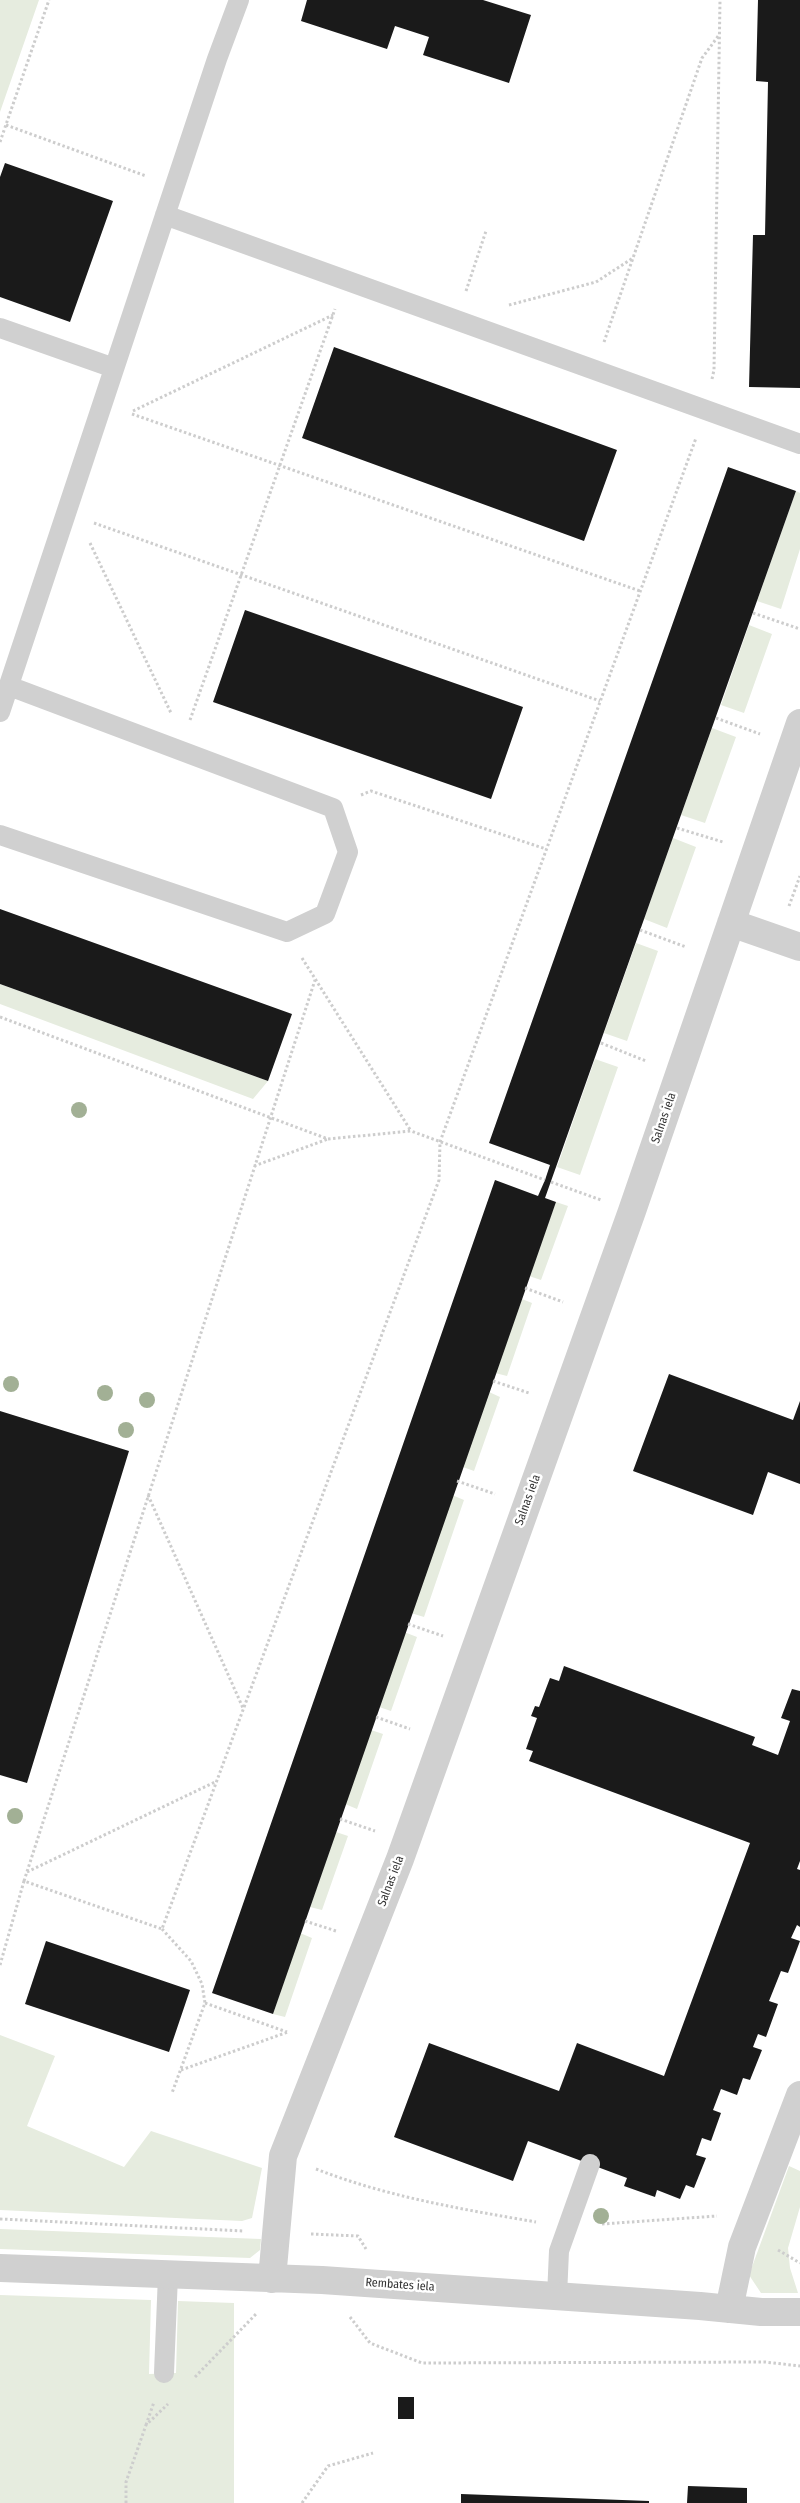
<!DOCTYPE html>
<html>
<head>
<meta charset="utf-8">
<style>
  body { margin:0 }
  canvas { display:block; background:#fff }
</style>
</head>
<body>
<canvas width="800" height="2503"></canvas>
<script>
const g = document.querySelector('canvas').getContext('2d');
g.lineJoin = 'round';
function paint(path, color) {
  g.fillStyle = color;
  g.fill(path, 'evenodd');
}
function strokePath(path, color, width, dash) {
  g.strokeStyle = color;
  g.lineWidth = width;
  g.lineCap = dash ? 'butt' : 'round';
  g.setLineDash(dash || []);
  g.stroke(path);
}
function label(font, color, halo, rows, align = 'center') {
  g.font = font + ' "Fira Sans Condensed",sans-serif';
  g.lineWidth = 5;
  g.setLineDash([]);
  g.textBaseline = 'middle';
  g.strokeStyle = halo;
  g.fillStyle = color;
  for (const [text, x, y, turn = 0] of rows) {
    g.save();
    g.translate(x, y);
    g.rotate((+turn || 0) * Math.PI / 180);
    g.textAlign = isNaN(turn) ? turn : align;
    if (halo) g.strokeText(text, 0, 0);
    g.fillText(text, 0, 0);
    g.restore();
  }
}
paint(new Path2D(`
  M0,0H39L0,112Z
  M796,491L800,493V549L781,609L757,601Z
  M749,625L772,634L744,713L721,705Z
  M712,728L736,737L705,823L681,815Z
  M673,838L696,847L667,928L644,919Z
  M636,943L658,951L627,1041L604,1033Z
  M0,984L268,1081L253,1099L0,1004Z
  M595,1059L618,1067L580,1175L557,1167Z
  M556,1202L568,1206L541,1280L529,1276Z
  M522,1299L532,1303L507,1376L495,1373Z
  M489,1392L500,1397L474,1471L463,1467Z
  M452,1495L464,1500L424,1617L411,1613Z
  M404,1632L417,1637L391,1711L379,1707Z
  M371,1730L383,1734L357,1809L345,1804Z
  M336,1832L348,1836L322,1910L310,1907Z
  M300,1933L312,1938L285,2017L273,2014Z
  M0,2035L55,2056L27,2126L124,2167L151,2131L262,2168L252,2218L242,2221L0,2210Z
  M789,2166L800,2171V2207L788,2248L790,2268L798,2293H761L749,2275Z
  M0,2229L261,2239L260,2250L250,2258L0,2249Z
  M0,2295L151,2300L149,2374L176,2373L178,2301L234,2303V2503H0Z`), '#e6ecdf');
paint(new Path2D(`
  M307,0H483L531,15L509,83L423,55L429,37L395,26L387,49L301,21Z
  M758,0H800V388L749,387L753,235H765L768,82L756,81Z
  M5,163L113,201L70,322L0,297V177Z
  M334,347L617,450L584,541L302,438Z
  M728,467L796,491L545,1198L556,1202L273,2014L212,1993L495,1180L538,1196L545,1180L550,1165L489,1143Z
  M245,610L523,707L491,799L213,702Z
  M0,909L292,1014L268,1081L0,984Z
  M669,1374L793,1420L800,1401V1484L768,1472L753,1515L633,1471Z
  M0,1411L129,1451L27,1783L0,1775Z
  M564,1666L755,1737L752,1745L778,1755L790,1721L781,1718L792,1689L800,1691V1861L797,1869L800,1870V1927L797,1925L791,1938L800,1941L788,1973L781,1971L769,2001L778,2004L766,2037L758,2034L753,2047L762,2050L750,2080L743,2078L737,2095L721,2089L713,2110L721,2113L711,2141L702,2138L696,2155L706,2158L694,2188L686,2185L680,2199L657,2190L655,2197L624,2186L627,2178L528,2141L513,2181L394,2137L429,2043L559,2091L577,2043L664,2076L750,1843L529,1761L533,1751L526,1749L537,1718L531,1716L535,1706L539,1707L550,1678L559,1681Z
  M46,1941L190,1990L169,2052L25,2004Z
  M398,2397H414V2419H398Z
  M688,2486L747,2488V2503H687Z
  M461,2494L649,2501V2503H461Z`), '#1a1a1a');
strokePath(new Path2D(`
  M6,125L146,176
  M0,142L49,0
  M466,291L486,231
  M509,305L596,282L633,258
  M604,342L702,58L719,35
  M712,379L714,370L720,0
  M133,411L333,315
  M132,414L640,591
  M94,523L600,701
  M90,543L171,713
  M753,613L800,629
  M716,718L760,734
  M190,720L335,309
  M361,795L371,791L546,849
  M677,828L723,842
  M789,906L800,876
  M640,930L686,947
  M302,958L411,1131
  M0,1017L328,1139L411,1131L545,1180
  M601,1043L646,1061
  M254,1166L328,1139
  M551,1182L601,1200
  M525,1288L563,1302
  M493,1381L529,1393
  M457,1481L495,1494
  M148,1495L243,1708
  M408,1624L443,1636
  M376,1717L410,1729
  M340,1819L375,1831
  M27,1872L215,1782
  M24,1881L315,980
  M305,1921L336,1931
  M162,1929L191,1961L202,1984L205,2003L172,2093
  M0,1965L24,1881L162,1929L439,1180L440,1142L696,438
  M205,2003L287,2032
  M181,2070L288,2032
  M316,2169C388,2197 461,2209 536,2222
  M0,2219L243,2231
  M602,2224L717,2216
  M311,2234L358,2236L366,2249
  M778,2250L800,2263
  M350,2317L370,2343L422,2363L765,2362L800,2366
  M195,2377L257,2313
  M146,2425L154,2402
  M126,2503V2482L146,2425L168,2404
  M302,2503L328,2466L373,2453`), '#cdcdcd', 3, [2.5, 2.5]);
strokePath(new Path2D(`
  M165,215L800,444
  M0,328L114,368
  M0,712L217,59L239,0
  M0,835L287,932L325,914L348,852L333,808L9,686
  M557,2296L559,2251L590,2164
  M164,2373L168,2275`), '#d0d0d0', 20);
strokePath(new Path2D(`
  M731,923L800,947
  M0,2268L322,2280L700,2306L761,2312H800
  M272,2279L283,2156L400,1859L632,1211L800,723
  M729,2309L742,2247L800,2095`), '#d0d0d0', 28);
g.fillStyle = '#a2b095';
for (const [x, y] of [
  [79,1110],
  [11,1384],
  [105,1393],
  [147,1400],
  [126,1430],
  [15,1816],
  [601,2216]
]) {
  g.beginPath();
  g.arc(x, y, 8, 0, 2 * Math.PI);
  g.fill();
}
label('12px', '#333', '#fff', [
  ["Salnas iela",664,1118,-71],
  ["Salnas iela",528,1500,-70],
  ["Salnas iela",391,1881,-69],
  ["Rembates iela",400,2285,4]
]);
</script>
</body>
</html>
